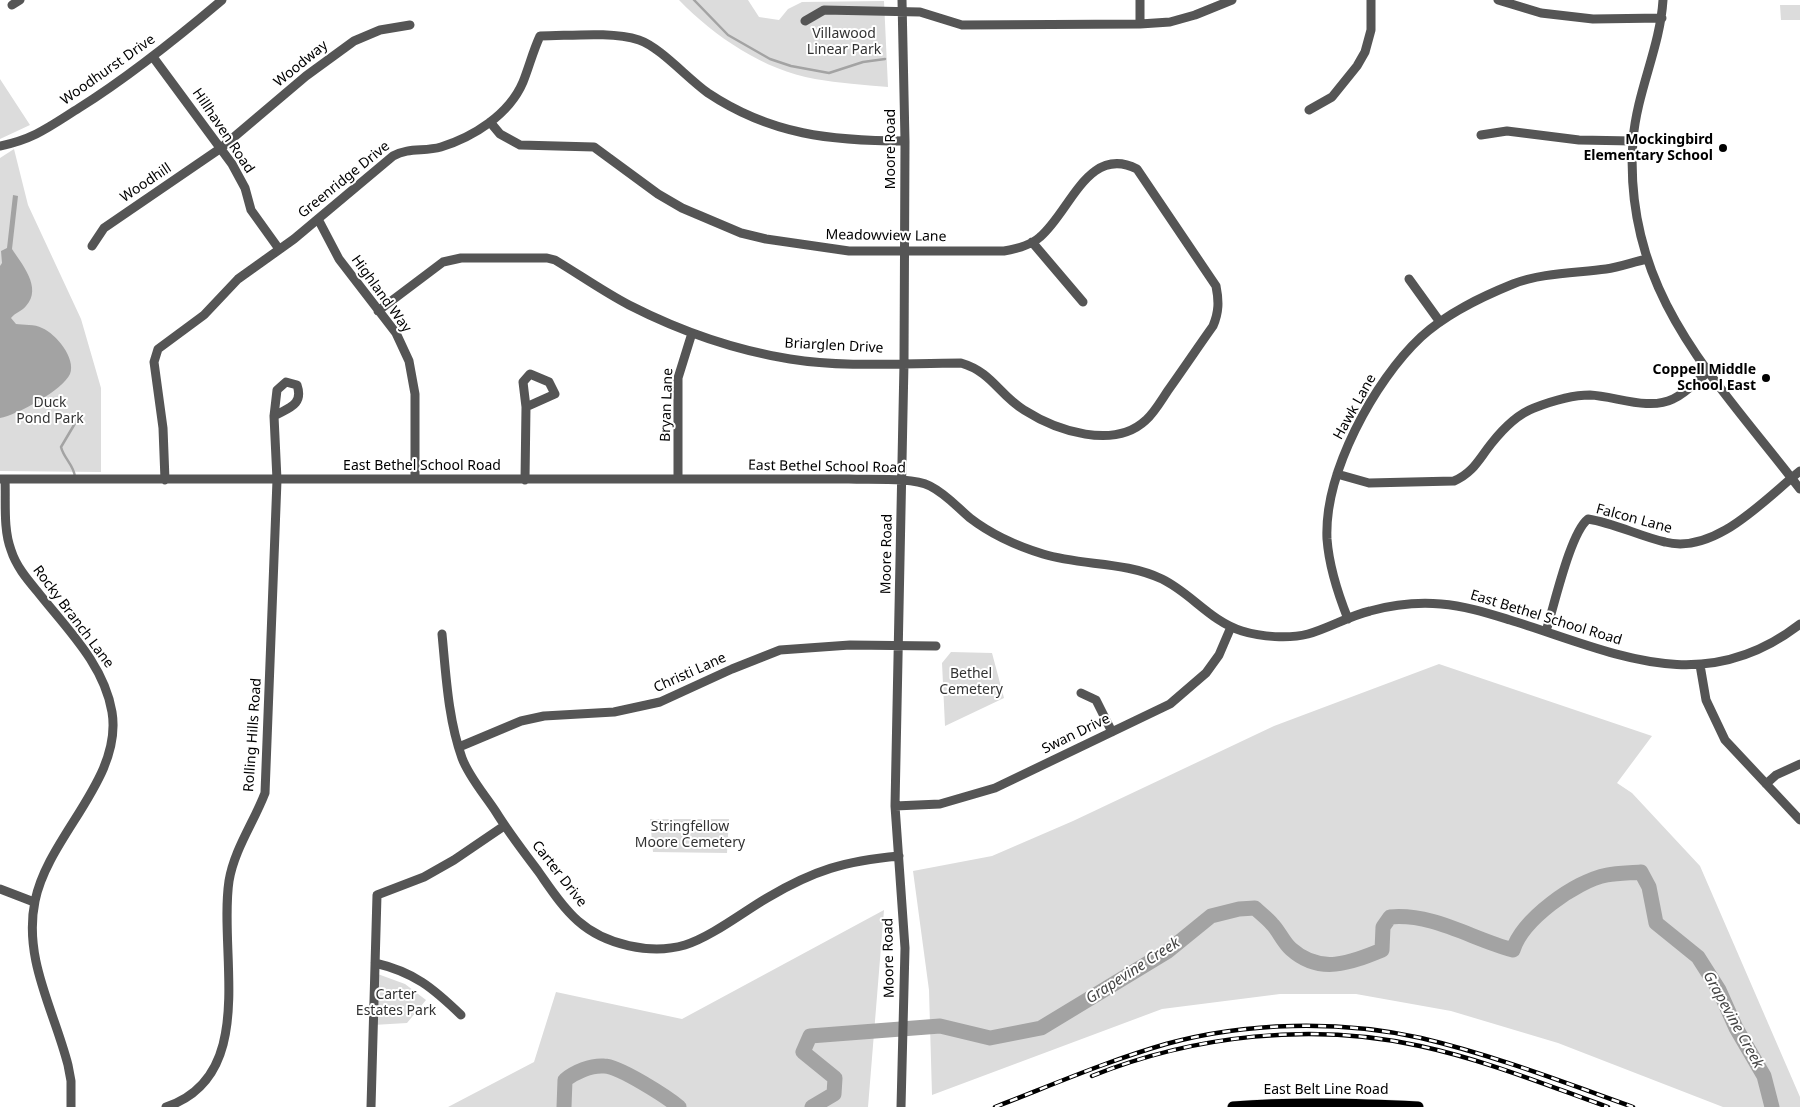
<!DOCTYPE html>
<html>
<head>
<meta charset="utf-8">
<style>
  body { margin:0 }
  canvas { display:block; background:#fff }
</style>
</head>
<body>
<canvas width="1800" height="1107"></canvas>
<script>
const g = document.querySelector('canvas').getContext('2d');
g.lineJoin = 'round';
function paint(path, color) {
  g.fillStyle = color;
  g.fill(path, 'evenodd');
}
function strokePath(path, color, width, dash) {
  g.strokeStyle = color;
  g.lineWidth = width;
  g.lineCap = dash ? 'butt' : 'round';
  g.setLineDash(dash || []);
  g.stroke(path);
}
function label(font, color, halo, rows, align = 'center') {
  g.font = font + ' "Noto Sans",sans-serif';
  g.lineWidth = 4;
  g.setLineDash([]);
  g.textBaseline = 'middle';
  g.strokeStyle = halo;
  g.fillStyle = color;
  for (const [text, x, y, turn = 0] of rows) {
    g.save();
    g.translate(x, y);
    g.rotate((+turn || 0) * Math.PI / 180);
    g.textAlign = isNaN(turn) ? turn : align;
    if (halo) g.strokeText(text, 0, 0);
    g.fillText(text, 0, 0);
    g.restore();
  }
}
paint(new Path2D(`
  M679,0H748L759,17L779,20L788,9L802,2L884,1L888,87C864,85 839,83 815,79C764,70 715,37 679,0Z
  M1780,5H1800V20H1781Z
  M0,79L30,125L0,139Z
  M14,149L28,205L81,319L101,388V472L0,471V158Z
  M951,652L992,653L1004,698L945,726L942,663Z
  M1439,664L1652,736L1617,783L1632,793L1700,866L1800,1097V1107H1723L1558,1043L1451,1011L1356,994H1280L1162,1009L932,1095L929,990L913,871L992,856L1073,821L1274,726Z
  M650,819H729L727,853L653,852Z
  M884,910L868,1107H448L534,1062L556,992L682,1019Z
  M375,973L405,984L426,1000L407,1023L373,1025Z`), '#dcdcdc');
paint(new Path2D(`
  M13,195L18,196L12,249C21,263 43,288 26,306C22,311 16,312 11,318L16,324C23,325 35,324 42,328C56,334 76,358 70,374C63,390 17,415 0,418V266L2,263L1,251L7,248Z`), '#a3a3a3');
strokePath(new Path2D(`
  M694,0L728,35L770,59L791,66L829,73L863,62L885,59
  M75,477C74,465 64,459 61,447L77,420L76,415`), '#a3a3a3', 2.5);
strokePath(new Path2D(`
  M564,1107L565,1080C575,1072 591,1065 604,1066C619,1066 667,1097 679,1107
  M812,1107L834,1094L835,1078L803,1052L810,1036L940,1026L990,1038L1041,1028L1168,951L1211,916L1239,909L1255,908C1260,913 1267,918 1272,924C1279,931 1283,942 1291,949C1320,975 1350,963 1382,950L1383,927L1390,917C1433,913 1472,939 1513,950C1522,920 1575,881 1607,875C1618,873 1630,873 1641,872L1649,887L1656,923L1698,957L1719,990L1736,1028L1764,1076L1772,1107`), '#a3a3a3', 15);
const major = new Path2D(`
  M1233,1107C1295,1102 1356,1104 1418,1107`);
strokePath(major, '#dbdbdb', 12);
strokePath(new Path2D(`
  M1140,0V24
  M1498,0L1541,13L1593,19L1662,18
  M1663,0C1660,48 1637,91 1633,140C1622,292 1715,378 1800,489
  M12,5L20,0
  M805,21L824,10L920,12L962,25L1140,24L1170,22L1195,15L1232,0
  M153,57L232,164L245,188L251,210L279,249
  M1309,110L1332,97L1357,66L1365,52L1371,30V0
  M1481,135L1507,131L1579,140L1633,141
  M0,146C34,139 49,127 79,108C130,76 176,39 222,0
  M318,219L339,259L396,333L409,361L415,394V479
  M1032,242L1083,302
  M92,246L104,228L221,148L306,76L354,41L380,30L410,25
  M1409,279L1440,322
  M378,311L443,262L461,258H547L555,260C580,275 604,292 629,305C680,331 734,350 790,359C846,368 905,363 961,363C992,372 999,395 1024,410C1057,431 1114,450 1146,420C1155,412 1162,399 1169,389C1184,368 1198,347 1213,326C1219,312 1219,301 1216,286L1137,169C1088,144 1070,212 1040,237C1030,246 1016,249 1004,251H849L766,239L741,233L682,208L658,194L594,147L520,145L500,134L490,122
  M530,374L549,382L555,394L526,407L523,382Z
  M1337,474L1369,483L1454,481C1473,473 1479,459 1491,444C1502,430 1518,414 1534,408C1552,401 1571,395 1590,395C1615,396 1649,411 1673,399C1686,393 1698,380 1709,371
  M0,479H849C872,480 911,477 930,486C946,494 957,507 970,518C992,535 1017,546 1043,554C1082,566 1124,561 1162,579C1191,593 1210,621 1242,631C1261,637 1289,639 1308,634C1329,628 1349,616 1370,611C1392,605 1418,602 1441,604C1465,606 1487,613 1510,620C1613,652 1702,700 1800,624
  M5,479C6,502 3,529 11,550C16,566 27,579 37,591C66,628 104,664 112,712C123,779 48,836 35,901C23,959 54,1010 68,1065L71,1081V1107
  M678,479V378L692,333
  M165,480L163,428L154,362L158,349L204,315L238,279L294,239L393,156C409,147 424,152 441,147C473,137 509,115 523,82C529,67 533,51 540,36C569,36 611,31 639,40C660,47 688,79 708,93C771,135 832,141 905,141
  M525,480L526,407
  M1348,619C1338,594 1329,566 1327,539C1324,473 1374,381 1421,337C1447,313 1481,297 1513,284C1541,273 1576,273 1606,269C1620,267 1633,262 1647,259
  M1546,631C1554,607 1570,533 1588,519C1614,523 1639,536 1665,542C1715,555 1764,500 1800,471
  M442,634C446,675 448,719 462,758C469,777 485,795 496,812C509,833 523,851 538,871C550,888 562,907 578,921C605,945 651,955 685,945C711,937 743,912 767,898C814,870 845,861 899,856
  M1700,665L1706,700L1725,740L1800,820
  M1081,693L1096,700L1112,732
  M459,747L521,721L544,716L614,712L660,702L732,669L780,650L850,645L936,646
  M1766,784L1776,775L1800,764
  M895,806L940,804L995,788L1170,704L1206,673L1219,655L1231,627
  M0,889L34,902
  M375,963C414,972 433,988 461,1015
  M166,1107C259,1076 218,954 229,881C234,850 254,822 265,793L277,480L274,416L277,390L286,382L297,385C304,405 288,408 274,416
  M371,1107L377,895L424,877L454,860L504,826
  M901,1107L905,948L895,806L904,363L905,141L902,0`), '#555', 9);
strokePath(major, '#000', 11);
const rail = new Path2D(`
  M1092,1076C1194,1035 1313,1022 1420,1046C1485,1060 1546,1085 1608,1107
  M995,1107C1052,1085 1107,1061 1166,1044C1246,1022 1339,1020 1421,1038C1493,1055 1563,1082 1633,1107`);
strokePath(rail, '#000', 4.5);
strokePath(rail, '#fff', 2.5, [8]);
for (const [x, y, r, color] of [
  [1723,148,5,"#000"],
  [1766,378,5,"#000"]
]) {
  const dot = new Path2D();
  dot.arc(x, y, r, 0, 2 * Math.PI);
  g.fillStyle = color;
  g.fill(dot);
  strokePath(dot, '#fff', 2);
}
label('14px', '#333', '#fff', [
  ["Villawood",844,34],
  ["Linear Park",844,50],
  ["Duck",50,403],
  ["Pond Park",50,419],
  ["Bethel",971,674],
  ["Cemetery",971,690],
  ["Stringfellow",690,827],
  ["Moore Cemetery",690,843],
  ["Carter",396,995],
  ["Estates Park",396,1011]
]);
label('14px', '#000', '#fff', [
  ["Woodway",301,64,-39],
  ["Woodhurst Drive",108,70,-35],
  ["Hillhaven Road",223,131,56],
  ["Moore Road",891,149,-90],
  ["Greenridge Drive",344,180,-39],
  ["Woodhill",146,183,-34],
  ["Meadowview Lane",886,236,1],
  ["Highland Way",381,294,54],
  ["Briarglen Drive",834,346,3],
  ["Bryan Lane",667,405,-88],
  ["Hawk Lane",1355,407,-61],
  ["East Bethel School Road",422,466],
  ["East Bethel School Road",827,467,1],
  ["Falcon Lane",1634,519,15],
  ["Moore Road",887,554,-89],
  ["Rocky Branch Lane",73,617,53],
  ["East Bethel School Road",1546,618,17],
  ["Christi Lane",690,673,-24],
  ["Swan Drive",1076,734,-26],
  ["Rolling Hills Road",253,735,-86],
  ["Carter Drive",559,874,52],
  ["Moore Road",889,958,-91],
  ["East Belt Line Road",1326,1090]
]);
label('bold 14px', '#000', '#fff', [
  ["Mockingbird",1713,140],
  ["Elementary School",1713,156],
  ["Coppell Middle",1756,370],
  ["School East",1756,386]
], 'right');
label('italic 15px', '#444', '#fff', [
  ["Grapevine Creek",1133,971,-33],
  ["Grapevine Creek",1733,1020,61]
]);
</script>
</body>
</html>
